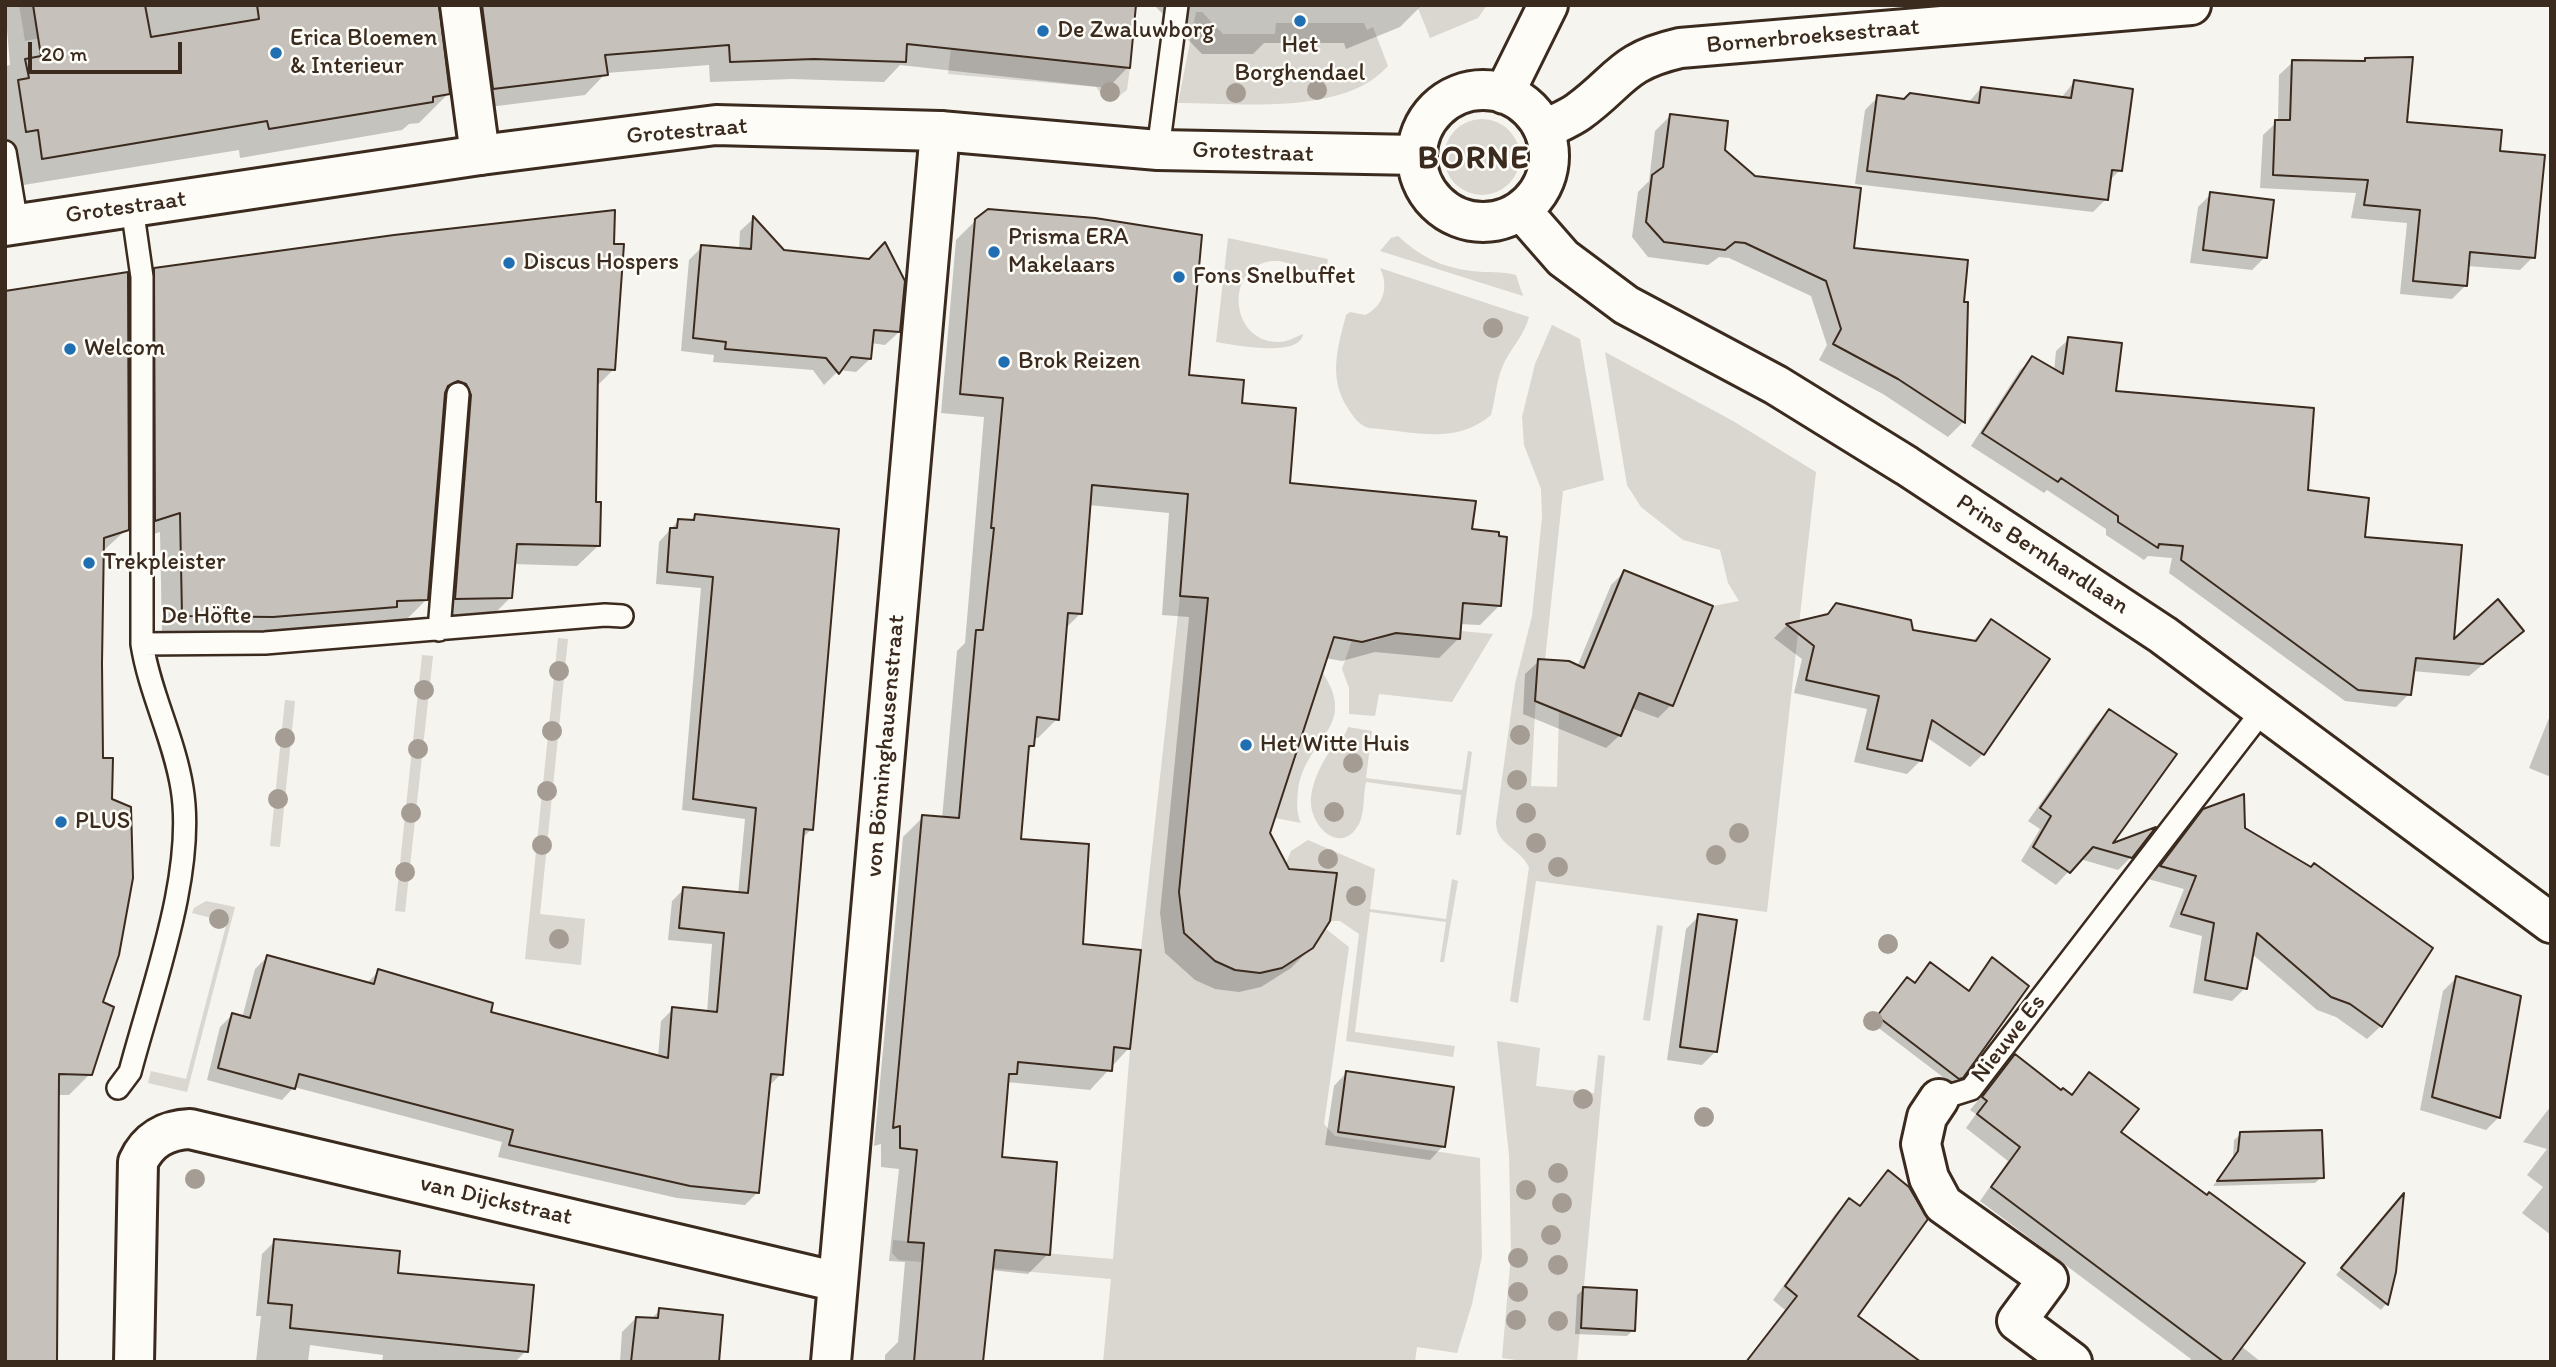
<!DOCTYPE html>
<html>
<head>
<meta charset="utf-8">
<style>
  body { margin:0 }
  #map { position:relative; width:2556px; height:1367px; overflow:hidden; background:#f5f4ee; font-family:Itim,sans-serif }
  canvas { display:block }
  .frame { position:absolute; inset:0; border:7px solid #3b2a1e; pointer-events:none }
  .scale { position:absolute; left:28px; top:42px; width:154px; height:32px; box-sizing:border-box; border:4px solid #3b2a1e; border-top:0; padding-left:9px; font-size:21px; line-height:24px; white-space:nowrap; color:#3b2a1e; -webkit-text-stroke:5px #fdfcf7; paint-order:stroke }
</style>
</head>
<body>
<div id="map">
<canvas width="2556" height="1367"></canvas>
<div class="frame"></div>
<div class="scale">20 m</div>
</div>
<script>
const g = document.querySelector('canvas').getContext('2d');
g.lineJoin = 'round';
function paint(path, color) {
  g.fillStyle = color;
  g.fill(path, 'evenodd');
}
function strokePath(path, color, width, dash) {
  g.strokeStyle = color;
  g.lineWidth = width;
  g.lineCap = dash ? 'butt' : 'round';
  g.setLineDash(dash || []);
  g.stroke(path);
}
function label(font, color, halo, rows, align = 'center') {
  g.font = font + ' Itim,sans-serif';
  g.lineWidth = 5;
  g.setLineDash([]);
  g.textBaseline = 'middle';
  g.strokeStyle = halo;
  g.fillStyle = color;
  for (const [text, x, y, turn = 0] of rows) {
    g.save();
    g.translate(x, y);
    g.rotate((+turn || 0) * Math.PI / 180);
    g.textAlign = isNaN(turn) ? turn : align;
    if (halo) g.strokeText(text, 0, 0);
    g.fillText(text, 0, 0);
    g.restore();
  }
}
paint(new Path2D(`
  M19,5H33L45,37L25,41Z
  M1422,5H1487L1478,18L1430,38L1418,8Z
  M1196,12H1202L1223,34H1275L1276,23H1364L1367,30L1373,27L1388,66C1344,116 1239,103 1178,103Z
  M951,48L1130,68L1127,90L1118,97L1102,95L1096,87L948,74Z
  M1444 157a38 38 0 1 1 76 0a38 38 0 1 1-76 0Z
  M1398,236C1419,256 1443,268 1472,271C1487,273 1502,271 1516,275L1523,296L1380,251L1391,238Z
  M1228,238L1328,259L1325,277L1321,282C1308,282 1298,259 1273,261C1224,265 1229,342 1278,342C1288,342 1295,337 1303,334C1300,358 1235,345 1216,342Z
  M1380,268L1529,317C1524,335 1513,346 1505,361C1496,379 1496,396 1491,415C1454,446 1414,431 1369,428C1359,425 1355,419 1349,410C1328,379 1337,350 1346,315L1350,312L1365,315C1384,306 1389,286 1380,268Z
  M1552,325L1580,339L1604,480L1563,491L1545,660H1538L1531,786L1557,787L1559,711L1621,736L1639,693L1673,706L1713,606L1739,601L1728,583L1720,550L1683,540L1641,507L1627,485L1605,352L1733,421L1816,472L1767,912L1536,881L1518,1003L1510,1001L1529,867C1519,847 1496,845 1496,822L1515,684L1532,616L1542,517L1541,489L1524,445L1522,417L1535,364Z
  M1180,596L1219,598L1201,661L1179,892L1215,961L1235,970L1260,973L1282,968L1313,948L1326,929L1349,947L1324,1124L1335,1136L1480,1158L1482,1256L1472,1304L1457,1353L1417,1347L1415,1362H1103L1111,1279L899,1260L892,1253L893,1240L1113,1259L1130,1049Z
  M1461,631L1493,634L1452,702L1379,694L1375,716L1349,714V688L1342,669L1352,640L1375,641L1391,633L1460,639Z
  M558,638L568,639L540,914L585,919L581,965L525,959Z
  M422,655L433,656L405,912L395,911Z
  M1322,672C1360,728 1304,738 1298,791C1297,802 1296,813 1301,823L1275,818Z
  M285,700L295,701L280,847L270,846Z
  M1348,727L1372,731L1366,778L1462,790L1468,751L1472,752L1461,835H1456L1461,795L1366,782C1363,794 1365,812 1359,824C1341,857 1308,826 1311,797C1313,780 1322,762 1332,748C1338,741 1345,737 1348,727Z
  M1308,840L1375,869L1370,909L1446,919L1452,879L1458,881L1444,962H1440L1446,922L1370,912L1355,1032L1455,1046L1453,1057L1346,1041L1359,934L1340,921H1330L1337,874L1289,869L1286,863L1291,851Z
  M206,901L235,907L187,1092L148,1083L151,1071L186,1079L227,922L192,913L194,908Z
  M1657,925L1663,926L1650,1021L1643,1020Z
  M1497,1041L1540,1048L1536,1086L1594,1093L1598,1055L1605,1056L1577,1362H1529L1502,1358L1511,1254L1509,1155Z`), '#dad6d0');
paint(new Path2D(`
  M5,5H437L448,94L419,123L409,124L402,130L240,158L239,150L5,188V66L10,65Z
  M444,5H1134L1128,67L1108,88L900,65L884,82L792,79L710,82L709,65L606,73L585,95L473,109Z
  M1154,5H1420L1421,6L1400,27L1346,49L1344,43H1264L1253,54H1202Z
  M2366,60L2405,124L2498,152L2533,257L2520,270L2467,266L2465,286L2452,299L2400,294L2407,223L2351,218L2356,193L2260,188L2263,135L2278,121L2279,75L2293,62L2363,63Z
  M2074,82L2120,170L2108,182L2106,199L2093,212L1855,184L1865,110L1878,97L1968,103L1981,88L2061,98Z
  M1670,116L1723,151L1852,250L1966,304L1963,422L1948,437L1883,394L1819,360L1827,345L1811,296L1729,258L1719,257L1708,265L1648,257L1632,237L1638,192L1649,181L1655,131Z
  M2211,194L2265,257L2252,270L2190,263L2198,207Z
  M753,219L783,251L899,332L885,345L871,343L870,359L856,372L839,370L824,385L813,370L713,362L714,355L681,351L689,260L702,247L739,249L740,231Z
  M976,220L1187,377L1240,405L1288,484L1470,530L1499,606L1480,625L1459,624L1458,639L1439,658L1375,652L1342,661L1325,658L1268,833L1312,947L1291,968L1261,987L1239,992L1215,989L1195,980L1165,953L1160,913L1189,617L1162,615L1169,513L1089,505L1081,613L1065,629L1057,719L1038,738H1033L1032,746L1027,751L1019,841L1081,945L1129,1048L1090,1090L1007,1082L1000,1158L1048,1254L1028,1274L991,1270L981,1362H885V1355L898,1342L905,1262L889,1261L899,1169L881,1167V1144L874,1146L903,837L923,817L942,819L957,651L965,643L984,417L941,413L956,240Z
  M155,270L614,369L596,387L595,504L598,546L577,566L513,564L511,597L490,618L435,619L449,408L442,403L427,599L406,620H381L374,627L252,637L162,636L160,532L135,540L134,290Z
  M5,292L127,529L102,552L101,1003L90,1074L69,1095H57Z
  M2069,339L2114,393L2306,491L2363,539L2452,643H2509L2469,676L2412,671L2409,694L2396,707L2345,701L2169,573L2172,558L2148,556L2144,560L2106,535V529L2047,490L2044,493L1971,446L2020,370L2033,358L2054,371L2056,351Z
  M695,516L812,829L801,839L781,1074L769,1086L757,1193L745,1205L677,1198L498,1157L502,1142L294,1087L282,1100L207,1080L220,1027L232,1015L242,1018L255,969L267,957L366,984L379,971L489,1014L658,1057L661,1021L673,1009L707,1013L712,944L668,940L672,901L684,889L738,894L745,819L682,810L701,588L656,584L659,542L678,521L689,522Z
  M1624,572L1671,705L1658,718L1631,708L1620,735L1606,748L1523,714L1525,674L1539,661L1577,667L1611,585Z
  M1837,604L1912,631L1972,642L1991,621L2047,659L1983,754L1970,767L1926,737L1920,761L1907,774L1854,762L1867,709L1794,693L1802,659L1774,638L1787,625L1825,617Z
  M2109,711L2108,847L2131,857L2118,870L2080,859L2056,885L2021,861L2040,829L2028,821L2096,724Z
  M2551,713V777L2529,768Z
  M2197,820L2244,829L2381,1026L2367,1039L2336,1017L2317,1010L2251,953L2245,988L2232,1001L2193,993L2202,936L2169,927L2184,889L2148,879Z
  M1699,916L1715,1052L1702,1065L1667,1060L1686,929Z
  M1992,959L1958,1078L1952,1084L1872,1023L1901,986L1967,993Z
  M2456,978L2499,1117L2486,1130L2420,1110L2443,991Z
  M2015,1056L2061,1093L2070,1096L2089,1074L2119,1133L2241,1346L2261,1362H2189L2191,1359L1980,1201L2008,1161L1966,1128L1976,1114L1970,1110Z
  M1347,1072L1443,1146L1430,1160L1325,1145L1334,1086Z
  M2551,1106V1235L2522,1213L2543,1187L2527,1175L2547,1149L2523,1142Z
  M2241,1134L2322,1177L2315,1183L2213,1186L2233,1159L2234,1140Z
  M1888,1172L1855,1316L1869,1362H1745L1785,1310L1773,1300L1836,1213L1849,1200L1858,1207Z
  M2398,1202L2394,1272L2386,1304L2381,1310L2336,1275Z
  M275,1241L396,1274L526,1351L515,1362H382L383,1355L310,1345L308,1362H256L261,1316H256L262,1254Z
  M1584,1289L1633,1330L1627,1336L1575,1334L1577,1295Z
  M660,1310L717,1362H620L622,1332L636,1318L651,1319Z`), '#0003');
const building = new Path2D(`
  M33,5H145L151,37L259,19L257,5H439L450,94L433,97V102L269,129L267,121L42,159L38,130L26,132L18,80L29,78L25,59L41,56Z
  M482,5H1136L1130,68L907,44L906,62L814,59L730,62L729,45L605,55L608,75L493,89Z
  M2413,57L2407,122L2502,130L2500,151L2545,155L2535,258L2470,252L2467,286L2413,281L2420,210L2364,205L2368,180L2273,175L2275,120H2290L2292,60L2365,61V58Z
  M2074,80L2133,89L2122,171L2112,170L2108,200L1867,171L1877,95L1904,99L1910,93L1979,103L1981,87L2071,98Z
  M1670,114L1728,121L1725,150L1755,176L1861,188L1854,248L1968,260L1964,302H1968L1965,423L1898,379L1833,344L1841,329L1826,281L1745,243L1735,242L1725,250L1664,242L1646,222L1652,175L1663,167Z
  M2210,192L2274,200L2267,258L2203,250Z
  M988,209L1095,218L1202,235L1189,375L1244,380L1242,403L1296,408L1290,483L1476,501L1472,529L1499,532V536L1507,537L1501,606L1463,603L1460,639L1396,633L1362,642L1334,637L1270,833L1289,869L1337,873L1330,921L1313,948L1282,968L1260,973L1235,970L1215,961L1184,933L1179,892L1208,598L1180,596L1188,494L1092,485L1082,614L1068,613L1059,720L1037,717L1034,746H1029L1021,839L1089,844L1083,944L1141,950L1130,1049L1114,1047L1112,1071L1018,1062L1017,1074H1009L1002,1157L1057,1162L1050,1255L995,1250L983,1362H914L924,1243L908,1242L917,1150L900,1148V1126L893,1128L922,815L959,818L976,630H983L994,528H991L1003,398L960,394L975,219Z
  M615,210L614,244H624L615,370L598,369L596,502H601L600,546L517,544L512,598L455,599L471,395L466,384L458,381L448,386L445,393L428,600L397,601V607L273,617L182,616L180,513L155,521L154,268L394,235Z
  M753,216L784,250L869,259L885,242L905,281L900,332L874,330L871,359L851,357L839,374L826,358L725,349L726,342L693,338L701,245L751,249Z
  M128,272L129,530L104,538L102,663L103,758H113L112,799L131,807L133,878L119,955L103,1002L114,1007L92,1075L59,1074L57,1362H5V291Z
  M2068,337L2122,343L2116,391L2314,408L2308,490L2369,498L2365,537L2462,545L2454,639L2498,599L2524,631L2483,664L2416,658L2411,695L2358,690L2181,560L2183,546L2159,544L2158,548L2118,522V516L2061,478L2058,482L1982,433L2032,356L2063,374Z
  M695,514L839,529L813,830L804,829L783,1075L771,1074L759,1193L690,1186L509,1145L513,1130L299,1074L295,1089L218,1068L232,1013L250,1018L267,955L374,984L378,969L493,1003L491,1012L668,1058L672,1007L717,1012L724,933L679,928L683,887L748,893L756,808L693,799L713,577L667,572L670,528H677L678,519L694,520Z
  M1624,570L1713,606L1673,706L1639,693L1621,736L1535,701L1538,659L1569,661L1584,668Z
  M1836,603L1911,620L1913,630L1976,641L1991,619L2050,659L1984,755L1932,720L1922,761L1867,749L1879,696L1806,680L1814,646L1786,624L1828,614Z
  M2109,709L2177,754L2113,843L2156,827L2132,858L2093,847L2070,873L2033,847L2051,816L2040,808Z
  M2244,794L2245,828L2311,867L2314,863L2433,948L2382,1027L2350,1004L2331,997L2257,933L2247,989L2205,980L2214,923L2181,914L2196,876L2160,866L2203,809Z
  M1698,914L1737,920L1717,1052L1680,1047Z
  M1992,957L2029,986L1963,1078L1959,1079L1877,1016L1907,977L1915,983L1930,962L1969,991Z
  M2456,976L2521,996L2500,1118L2432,1097Z
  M2015,1054L2061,1090L2063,1088L2072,1095L2089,1072L2139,1109L2121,1132L2207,1195L2209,1192L2305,1263L2231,1362H2224L1991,1187L2020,1147L1977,1114L1987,1101L1982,1097Z
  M1346,1071L1454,1087L1445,1147L1338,1132Z
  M2322,1130L2324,1178L2217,1181L2238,1151L2240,1132Z
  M1888,1170L1909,1187L1928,1219L1858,1316L1921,1362H1746L1797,1296L1785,1286L1849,1198L1860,1206Z
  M2404,1193L2396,1272L2388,1305L2341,1268Z
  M274,1239L400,1251L398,1273L534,1285L528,1352L290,1328L292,1305L268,1303Z
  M1583,1287L1637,1290L1635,1331L1581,1328Z
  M659,1308L723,1315L719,1362H631L636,1317L658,1318Z`);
paint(building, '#c7c1bb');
strokePath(building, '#3b2a1e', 2);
const service = new Path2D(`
  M1158,150L1177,5
  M5,152L17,224
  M439,630L458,394
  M142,644L265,643L605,615L622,616
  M118,1088L130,1072C152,988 196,873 182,788C174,738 150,694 142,644V277L132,207
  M1939,1099L1971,1089L2263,710`);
const minor = new Path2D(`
  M460,5L480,155
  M1544,130C1555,124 1568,119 1578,112C1622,80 1620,62 1680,48L2191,5
  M1939,1099L1927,1117L1921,1144L1929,1178L1943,1204L2048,1279L2017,1321L2072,1362
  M134,1362L138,1162C148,1140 166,1130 190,1129L838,1282
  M831,1362L940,131`);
const tertiary = new Path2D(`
  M1417 156a66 66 0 1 1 132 0a66 66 0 1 1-132 0Z
  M1504,94L1548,5
  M1521,210L1563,258L1626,305L1776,385L1907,466L2163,635L2551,923
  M5,226L480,155L716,125L940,131L1158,150L1417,155`);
strokePath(service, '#3b2a1e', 26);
strokePath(minor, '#3b2a1e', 44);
strokePath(tertiary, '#3b2a1e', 44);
strokePath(service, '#fdfcf7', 21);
strokePath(minor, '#fdfcf7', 38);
strokePath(tertiary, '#fdfcf7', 38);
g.fillStyle = '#a59d94';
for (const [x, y] of [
  [1317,90],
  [1110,92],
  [1236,93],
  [1493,328],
  [559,671],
  [424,690],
  [552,731],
  [1520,735],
  [285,738],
  [418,749],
  [1353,763],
  [1517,780],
  [547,791],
  [278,799],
  [1334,812],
  [411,813],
  [1526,813],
  [1739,833],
  [1536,843],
  [542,845],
  [1716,855],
  [1328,859],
  [1558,867],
  [405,872],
  [1356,896],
  [219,919],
  [559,939],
  [1888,944],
  [1873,1021],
  [1583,1099],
  [1704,1117],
  [1558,1173],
  [195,1179],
  [1526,1190],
  [1562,1203],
  [1551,1235],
  [1518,1258],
  [1558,1265],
  [1518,1292],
  [1516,1320],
  [1558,1321]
]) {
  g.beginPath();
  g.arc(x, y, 10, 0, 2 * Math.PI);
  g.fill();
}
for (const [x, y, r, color] of [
  [1300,21,7,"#1f6fb2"],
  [1043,31,7,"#1f6fb2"],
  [276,53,7,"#1f6fb2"],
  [994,252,7,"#1f6fb2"],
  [509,263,7,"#1f6fb2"],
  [1179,277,7,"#1f6fb2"],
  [70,349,7,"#1f6fb2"],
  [1004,362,7,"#1f6fb2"],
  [89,563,7,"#1f6fb2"],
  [1246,745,7,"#1f6fb2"],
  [61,822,7,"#1f6fb2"]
]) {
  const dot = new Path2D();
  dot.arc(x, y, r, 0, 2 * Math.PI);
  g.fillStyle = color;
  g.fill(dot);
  strokePath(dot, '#fdfcf7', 2.5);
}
label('24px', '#3b2a1e', '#fdfcf7', [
  ["De Zwaluwborg",1057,31],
  ["Erica Bloemen",290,39],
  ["& Interieur",290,67],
  ["Het",1300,46,"center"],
  ["Borghendael",1300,74,"center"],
  ["Prisma ERA",1008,238],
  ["Makelaars",1008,266],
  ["Discus Hospers",523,263],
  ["Fons Snelbuffet",1193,277],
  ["Welcom",84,349],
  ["Brok Reizen",1018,362],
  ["Trekpleister",103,563],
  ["Het Witte Huis",1260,745],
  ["PLUS",75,822]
], 'left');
label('24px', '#3b2a1e', '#fdfcf7', [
  ["Bornerbroeksestraat",1813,37,-5],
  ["Grotestraat",687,132,-5],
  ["Grotestraat",1253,153,2],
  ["Grotestraat",126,208,-8],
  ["Prins Bernhardlaan",2042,555,33],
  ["De Höfte",206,617],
  ["von Bönninghausenstraat",886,746,-85],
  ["Nieuwe Es",2009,1039,-52],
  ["van Dijckstraat",496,1201,13]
]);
g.letterSpacing = '2px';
label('bold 32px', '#3b2a1e', '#fdfcf7', [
  ["BORNE",1474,160]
]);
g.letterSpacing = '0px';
</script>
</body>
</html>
